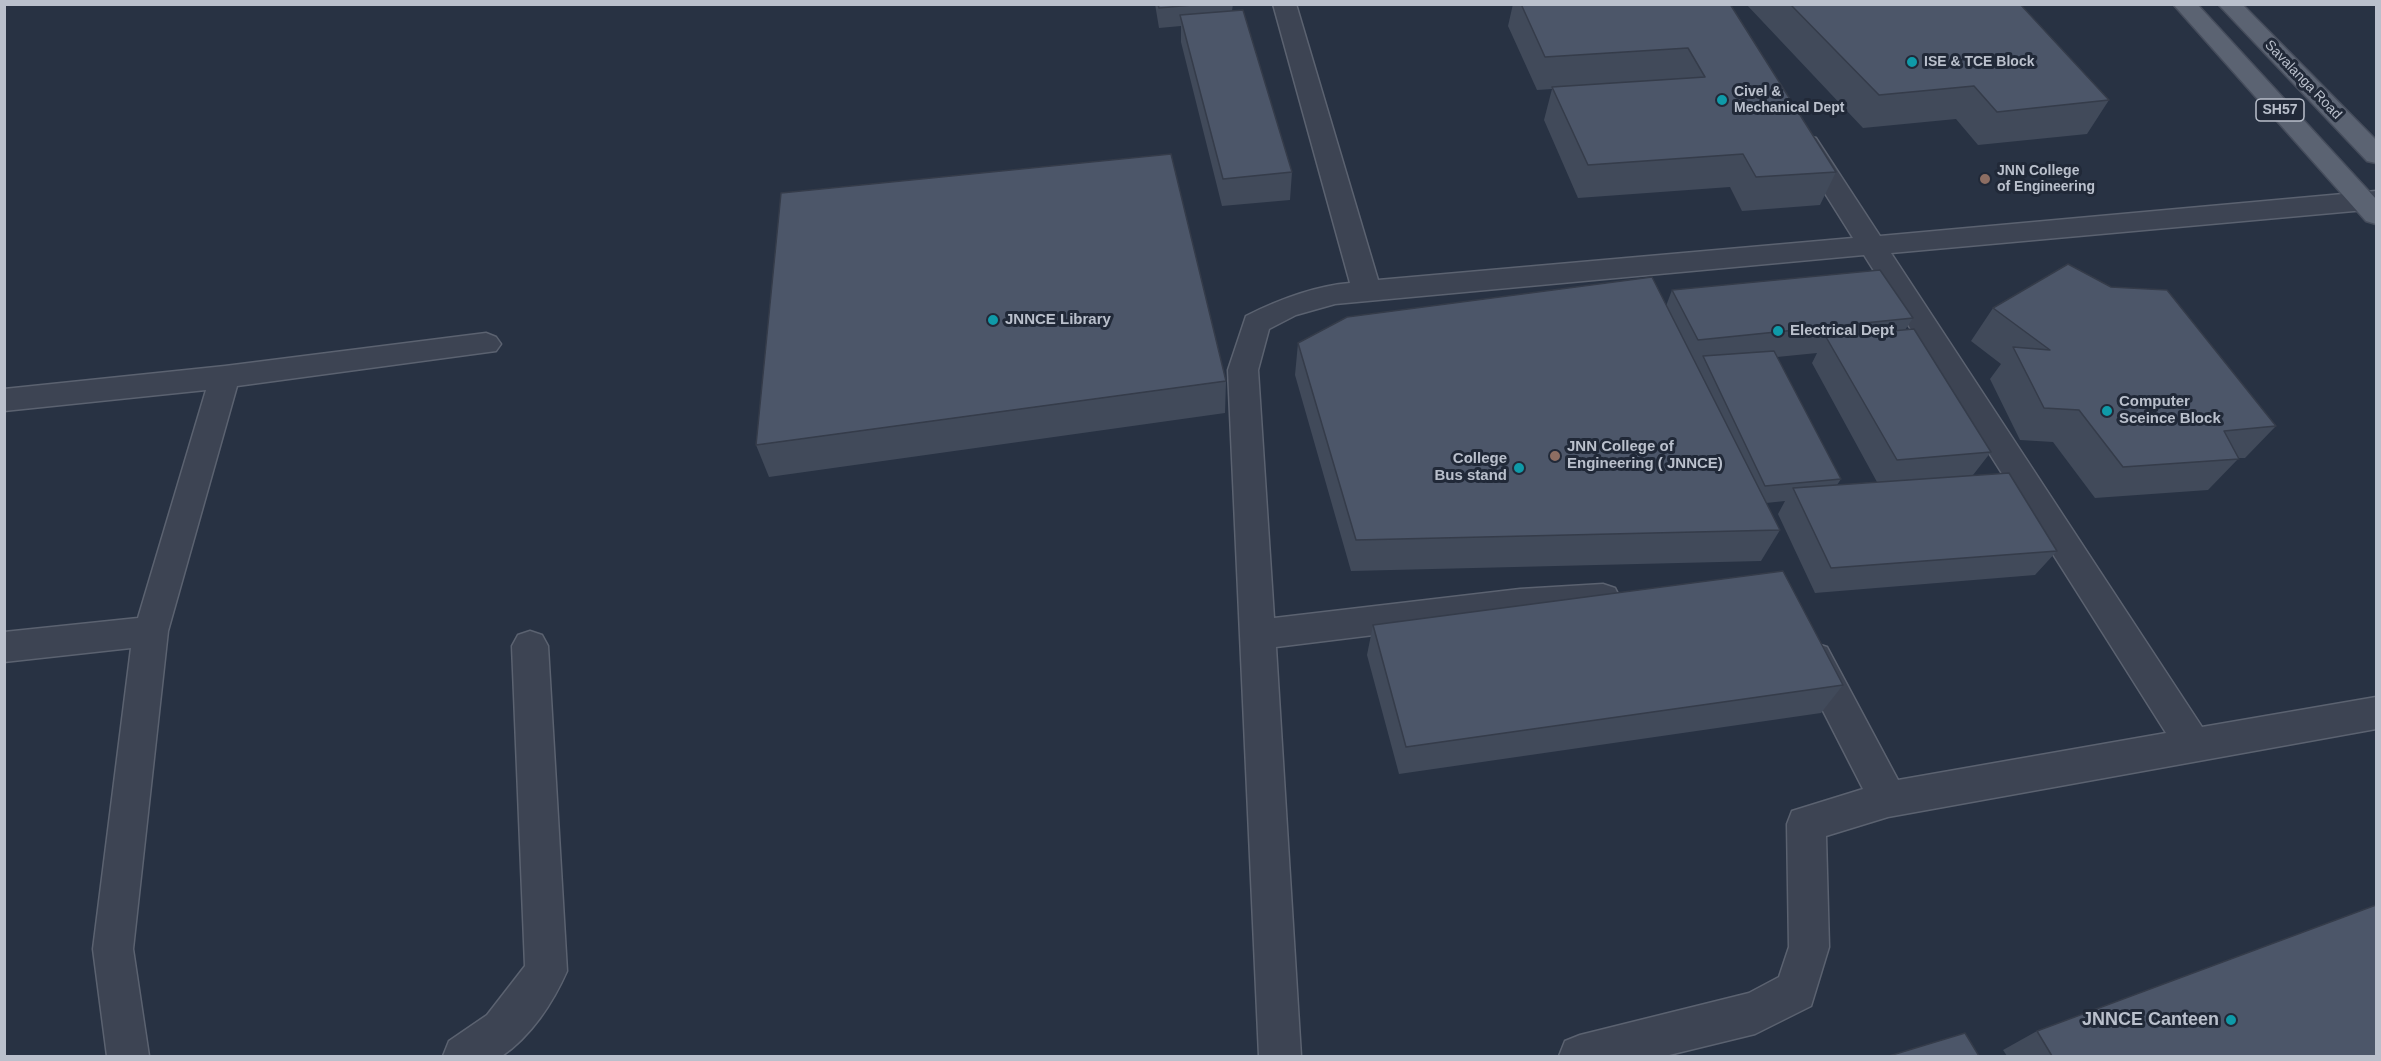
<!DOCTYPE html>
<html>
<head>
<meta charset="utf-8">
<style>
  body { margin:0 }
  #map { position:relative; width:2381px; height:1061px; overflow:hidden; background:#283243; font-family:Arial,sans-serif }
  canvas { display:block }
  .frame { position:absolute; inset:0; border:6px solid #bac0cc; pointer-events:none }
</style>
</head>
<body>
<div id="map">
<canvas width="2381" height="1061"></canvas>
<div class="frame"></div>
</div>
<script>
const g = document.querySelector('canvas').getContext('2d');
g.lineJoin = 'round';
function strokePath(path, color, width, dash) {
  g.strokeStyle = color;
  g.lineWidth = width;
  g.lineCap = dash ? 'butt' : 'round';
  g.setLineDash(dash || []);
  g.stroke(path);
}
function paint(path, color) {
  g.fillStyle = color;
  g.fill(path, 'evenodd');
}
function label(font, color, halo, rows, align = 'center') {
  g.font = font + ' Arial,sans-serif';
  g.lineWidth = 6;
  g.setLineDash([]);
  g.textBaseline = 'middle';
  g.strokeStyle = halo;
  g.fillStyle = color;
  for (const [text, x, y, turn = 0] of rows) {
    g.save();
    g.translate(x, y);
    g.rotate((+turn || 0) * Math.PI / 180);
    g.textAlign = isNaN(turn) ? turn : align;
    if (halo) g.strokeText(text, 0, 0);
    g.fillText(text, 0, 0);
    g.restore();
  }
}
const minor = new Path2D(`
  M1273,4H1296L1378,280L1853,238L1794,144L1798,138L1807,136L1816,138L1880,236L2376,191V209L1891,253L2202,727L2376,697V729L1888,817L1826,836L1829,947L1811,1006L1755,1034L1665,1056H1559L1565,1041L1580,1035L1749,993L1779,977L1789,947L1787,824L1792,811L1863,789L1796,658L1801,647L1814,643L1827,647L1898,780L2166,733L1864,255L1335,304L1296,315L1269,329L1258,370L1274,618L1520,589L1603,584L1615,588L1620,598L1615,608L1603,612L1520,617L1276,647L1301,1056H1259L1228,370L1246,316C1278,300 1314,286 1350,283Z
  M486,333L496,337L501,344L496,351L237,386L168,631L133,949L149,1056H107L93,949L131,648L4,662V632L138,618L206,390L4,411V389L225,366Z
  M530,631L542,635L548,646L567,971C553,1003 531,1036 502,1056H443L449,1041L487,1015L525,966L512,646L518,635Z`);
const major = new Path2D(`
  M2173,4H2197L2376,199V224L2366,221Z
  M2218,4H2242L2376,140V163L2367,161Z`);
strokePath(minor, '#5b6270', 3);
strokePath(major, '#464d5c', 3);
paint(minor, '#3d4453');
paint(major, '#5b6372');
paint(new Path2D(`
  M1155,4H1233L1232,11L1292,172L1290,200L1222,206L1181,42V26L1159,28Z
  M1513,4H1730L1836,172L1820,205L1742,211L1730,187L1578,198L1544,120L1552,89L1537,90L1508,26Z
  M1746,4H2020L2109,100L2087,134L1978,145L1956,119L1863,128Z
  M1672,290L1913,318L1905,330L1991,452L1973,475L2057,551L2035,575L1815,593L1778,514L1785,501L1766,503L1780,530L1761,561L1351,571L1295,375L1298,343L1666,306ZM1817,353L1812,363L1877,482L1837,485L1841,479L1777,357Z
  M1993,308L2276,426L2245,458H2239L2208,490L2095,498L2053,442L2020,440L1990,379L2001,364L1971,341Z
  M1226,381L1225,413L769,477L756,445Z
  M1373,625L1843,685L1821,713L1399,774L1367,655Z
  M2037,1031L2376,1056H2007L2003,1050Z`), '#414a5a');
const building = new Path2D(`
  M1158,4H1203L1159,8Z
  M1521,4H1730L1836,172L1756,177L1743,154L1588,165L1552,87L1705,77L1688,48L1545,57Z
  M1790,4H2020L2109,100L1997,112L1974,86L1879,95Z
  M1243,10L1292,172L1223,179L1180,15Z
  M1171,154L1226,381L756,445L781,193Z
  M2068,264L2111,287L2167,290L2276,426L2224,431L2239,459L2123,467L2079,410L2044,408L2013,347L2050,350L1993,308Z
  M1880,270L1913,318L1698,340L1672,290Z
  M1652,277L1780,530L1356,540L1298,343L1347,317Z
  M1914,329L1991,452L1897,460L1826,337Z
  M1774,351L1841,479L1765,486L1703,356Z
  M2009,473L2057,551L1831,568L1793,488Z
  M1783,571L1843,685L1406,747L1373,625Z
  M2376,905V1056H2052L2037,1031Z
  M1965,1033L1979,1056H1889Z`);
paint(building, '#4c5669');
strokePath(building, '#353c4a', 1.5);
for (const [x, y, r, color] of [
  [1912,62,6,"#0f9aa8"],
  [1722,100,6,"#0f9aa8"],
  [1985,179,6,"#8d6e63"],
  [993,320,6,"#0f9aa8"],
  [1778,331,6,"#0f9aa8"],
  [2107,411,6,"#0f9aa8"],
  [1555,456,6,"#8d6e63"],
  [1519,468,6,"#0f9aa8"],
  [2231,1020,6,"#0f9aa8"]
]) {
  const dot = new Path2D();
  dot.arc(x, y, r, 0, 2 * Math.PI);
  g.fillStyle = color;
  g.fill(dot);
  strokePath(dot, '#212938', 2);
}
label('bold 14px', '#bac0cc', '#212938', [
  ["ISE & TCE Block",1924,62],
  ["Civel &",1734,92],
  ["Mechanical Dept",1734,108],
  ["JNN College",1997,171],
  ["of Engineering",1997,187]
], 'left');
label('14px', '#bac0cc', '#212938', [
  ["Savalanga Road",2303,80,46]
]);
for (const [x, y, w] of [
  [2280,110,48]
]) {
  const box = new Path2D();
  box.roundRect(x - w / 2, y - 11, w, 22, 4.5);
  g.fillStyle = '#212938';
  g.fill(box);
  strokePath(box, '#bac0cc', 1.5);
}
label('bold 14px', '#bac0cc', null, [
  ["SH57",2280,110]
]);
label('bold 15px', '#bac0cc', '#212938', [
  ["JNNCE Library",1005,320],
  ["Electrical Dept",1790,331],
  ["Computer",2119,402],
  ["Sceince Block",2119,419],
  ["JNN College of",1567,447],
  ["Engineering ( JNNCE)",1567,464],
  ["College",1507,459,"right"],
  ["Bus stand",1507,476,"right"]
], 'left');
label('bold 18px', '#bac0cc', '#212938', [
  ["JNNCE Canteen",2219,1020]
], 'right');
</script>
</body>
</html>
